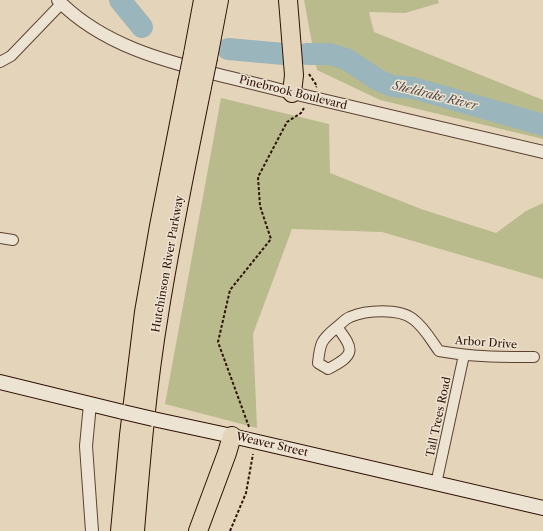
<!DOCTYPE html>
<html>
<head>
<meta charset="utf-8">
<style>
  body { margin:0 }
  canvas { display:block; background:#e4d4ba }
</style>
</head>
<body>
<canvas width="543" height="531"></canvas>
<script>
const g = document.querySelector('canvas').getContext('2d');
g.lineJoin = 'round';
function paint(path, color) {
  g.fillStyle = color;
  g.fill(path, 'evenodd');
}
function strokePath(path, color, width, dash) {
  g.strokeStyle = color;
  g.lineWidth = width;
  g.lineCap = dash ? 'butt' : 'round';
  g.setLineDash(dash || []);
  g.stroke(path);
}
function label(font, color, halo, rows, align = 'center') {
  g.font = font + ' "Libre Caslon Text",serif';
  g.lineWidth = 3;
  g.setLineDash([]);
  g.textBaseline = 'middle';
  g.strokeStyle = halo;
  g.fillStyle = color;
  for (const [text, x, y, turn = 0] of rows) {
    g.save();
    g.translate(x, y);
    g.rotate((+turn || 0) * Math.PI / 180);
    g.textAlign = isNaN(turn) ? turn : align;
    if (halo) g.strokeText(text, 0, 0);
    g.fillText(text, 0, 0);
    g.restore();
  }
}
paint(new Path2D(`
  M304,0H438L439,3L405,13L369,12L374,32L543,100V139L380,100L317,70Z
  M221,98L329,124L330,173L421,209L496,233L526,211L543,203V279L382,232L292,229L253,334L257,428L165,404Z`), '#babb8c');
strokePath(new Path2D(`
  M120,0L142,27
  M228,49L284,54
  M307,54H329L346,59L378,80L392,86L413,88L543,125`), '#9ab5bb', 22);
const minor = new Path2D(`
  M0,62L11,56L61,4
  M0,238L13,240
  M337,327C341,324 345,319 350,317C366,310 399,308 413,319C424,327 431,340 439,351C472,357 500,357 534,357
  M337,327C355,350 355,355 328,369L318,363C320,343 321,340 337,327Z
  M436,484L464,355`);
const tertiary = new Path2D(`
  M58,0C102,45 164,61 223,76C253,83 283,91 314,98C390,116 467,134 543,152
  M90,404L86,446L92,531`);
const secondary = new Path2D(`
  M0,382L123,412
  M153,419L232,436L543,508`);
const motorway = new Path2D(`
  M288,0L294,75L292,93
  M193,54L203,0
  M208,58L219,0
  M120,531L129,435L144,312L159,226L187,83
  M135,531C141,458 147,386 159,314C171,238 187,162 202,87
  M198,531L227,453L232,436`);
strokePath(minor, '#5c4232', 12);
strokePath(tertiary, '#5c4232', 14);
strokePath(secondary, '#2f1105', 16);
strokePath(motorway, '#2f1105', 20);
strokePath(new Path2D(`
  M309,74L317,86L316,87
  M249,427L218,342L230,290L271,239L260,206L258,177L287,122L301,113L304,108
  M230,531L246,493L253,454`), '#2f1105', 2, [3, 2]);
strokePath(minor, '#ede3d2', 10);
strokePath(tertiary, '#ede3d2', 12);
strokePath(secondary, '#ede3d2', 14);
strokePath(motorway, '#e4d4ba', 18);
const secondaryBridge = new Path2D(`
  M123,412L153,419`);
const motorwayBridge = new Path2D(`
  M187,83L193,54
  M202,87L208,58`);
strokePath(secondaryBridge, '#2f1105', 16, []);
strokePath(motorwayBridge, '#2f1105', 20, []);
strokePath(secondaryBridge, '#ede3d2', 14);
strokePath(motorwayBridge, '#e4d4ba', 18);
label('11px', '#2f1105', '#ede3d2', [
  ["Pinebrook Boulevard",293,93,14],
  ["Hutchinson River Parkway",168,264,-80],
  ["Arbor Drive",486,343,4],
  ["Tall Trees Road",439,417,-78],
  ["Weaver Street",272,445,13]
]);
label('italic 12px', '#544a45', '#ede3d2', [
  ["Sheldrake River",435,96,14]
]);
</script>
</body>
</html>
